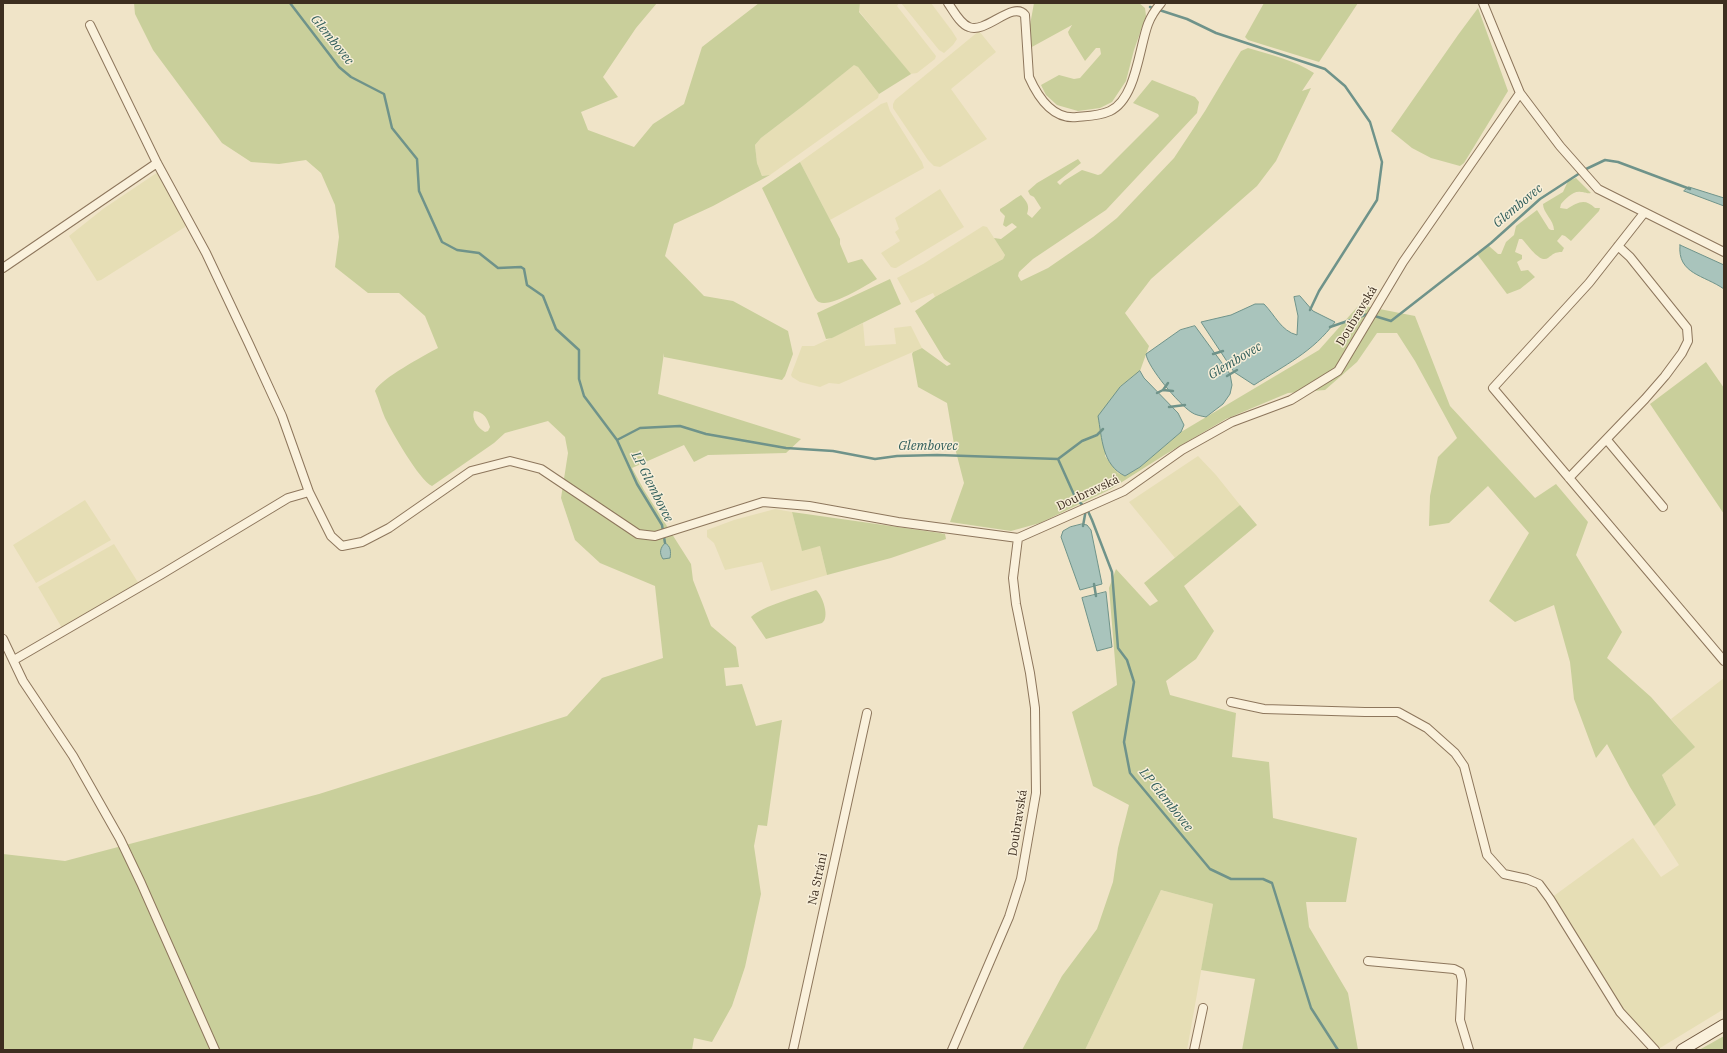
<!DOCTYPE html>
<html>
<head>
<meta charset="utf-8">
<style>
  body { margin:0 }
  #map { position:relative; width:1727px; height:1053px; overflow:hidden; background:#f0e4c8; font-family:"IBM Plex Serif",serif }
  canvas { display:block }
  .frame { position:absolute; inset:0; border:4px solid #3d2e20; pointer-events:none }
</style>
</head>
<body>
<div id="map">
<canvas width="1727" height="1053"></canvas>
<div class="frame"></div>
</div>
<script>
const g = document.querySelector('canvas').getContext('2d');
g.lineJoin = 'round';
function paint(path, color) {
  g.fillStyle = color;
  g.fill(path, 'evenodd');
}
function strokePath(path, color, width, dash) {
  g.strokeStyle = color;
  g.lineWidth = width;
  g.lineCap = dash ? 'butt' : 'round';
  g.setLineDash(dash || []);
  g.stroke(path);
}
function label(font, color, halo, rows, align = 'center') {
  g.font = font + ' "IBM Plex Serif",serif';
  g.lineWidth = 3;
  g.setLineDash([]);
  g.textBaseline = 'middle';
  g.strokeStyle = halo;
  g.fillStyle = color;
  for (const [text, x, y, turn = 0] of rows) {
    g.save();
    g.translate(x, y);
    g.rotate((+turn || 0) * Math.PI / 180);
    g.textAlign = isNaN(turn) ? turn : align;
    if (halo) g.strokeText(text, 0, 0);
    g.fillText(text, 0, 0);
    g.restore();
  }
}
paint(new Path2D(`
  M860,3H899L897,6L936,56L935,59L917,73L910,74L859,11Z
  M901,3H931L952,31L957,39L953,45L944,53L939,50Z
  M979,31L996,52L951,89L987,139L940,167L934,166L928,160L893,108V104L895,100Z
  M854,64L858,67L879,94L878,98L770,175L762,176L757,163L755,145L761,138L803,106Z
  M887,102L890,111L922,162L924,168L830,220L800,162L881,104Z
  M158,172L185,223V227L101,280L97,281L69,236L103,209Z
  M940,189L964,227L896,268H894L891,267L881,253L900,241L895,232L899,229L895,218Z
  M983,226L987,227L1005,255L1003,259L935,297L933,293L911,303L897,278L923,264Z
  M863,323L865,346L896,344L894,328L911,326L922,348L839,384L829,383L820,387L800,382L792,377L791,375L802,346H814Z
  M1198,456L1216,475L1240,505L1175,558L1129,502Z
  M85,500L111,540L36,583L13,545Z
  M775,509L792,512L802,550L820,546L827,575L771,591L762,562L725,570L714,543L707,537V530L734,520Z
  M114,544L139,584L62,628L38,587Z
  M1724,678V1009L1660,1048L1626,1013L1551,898L1633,838L1661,877L1679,865L1654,826L1676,805L1662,775L1694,747L1671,719Z
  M1161,890L1213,904L1187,1050H1085Z`), '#e6deb5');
paint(new Path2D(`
  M134,3H657L636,28L603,77L618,97L581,112L588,130L634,147L653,124L684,104L702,47L759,3H860L859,12L911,74L879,94L858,67L854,65L803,106L761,138L755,145L757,163L762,176L770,175L713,206L674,224L665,256L704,296L733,301L788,331L793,354L785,376L782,380L664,357V353L658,394L801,439L786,453L708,455L694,462L684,445L632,468L644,490L691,564L693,580L711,626L736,647L739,667L724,668L726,686L742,684L756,726L782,720L767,826L758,825L754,846L761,894L745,967L732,1006L712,1042L694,1038L692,1050H3V854L65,861L319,794L567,716L602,678L663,658L655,586L600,563L575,540L561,498L568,453L565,437L548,421L505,433L494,443L432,486C419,480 392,432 385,418C381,409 379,400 375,391C380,379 425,355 438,348L425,316L399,293H368L335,267L339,237L335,205L321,173L306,160L279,164L251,162L222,143L153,50L135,14ZM474,411C484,412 487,418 490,427L488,431L485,432C478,428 471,419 474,411Z
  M1034,3H1139L1145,8L1146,16L1134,50L1126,81L1112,102L1100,108L1078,111L1057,105L1046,95L1041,85L1059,75L1074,79L1080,78L1101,54L1100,48H1096L1085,61L1069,35L1068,32L1072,25L1030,48V25Z
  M1264,3H1358L1319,62L1248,40L1245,37Z
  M1478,8L1508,91L1464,163L1460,166L1431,158L1412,148L1391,131L1458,35Z
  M1248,48C1271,55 1294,60 1314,73L1302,91L1311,88L1276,161L1257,186L1151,279L1125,313L1149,346L1140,371L1120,387L1105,456L1118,473L1125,476L1140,467L1181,432L1319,350L1359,305L1415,316L1450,406L1535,498L1556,484L1588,522L1576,555L1622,632L1607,658L1651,697L1695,747L1662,775L1676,805L1654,826L1630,787L1607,744L1596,758L1574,699L1570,662L1554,605L1515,622L1489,601L1529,533L1488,486L1449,523L1429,526L1430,496L1438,457L1457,438L1415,361L1397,333H1377L1357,362L1325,390L1288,393L1226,419L1166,454L1111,489L1040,523L1011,531L950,522L964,483L954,444L947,403L918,387L912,354L913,352L922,348L947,366L951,364L944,359L915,311L935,297L1003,259L1005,255L994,238L1001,239L1017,227L1012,223L1006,227L1003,225L1005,216L1000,211V209C1007,205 1014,199 1021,195C1027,202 1030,205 1027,214L1032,218L1041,208L1034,197L1030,195L1028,191L1037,183L1078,159L1081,163L1057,182L1060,185L1064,181L1082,170L1098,175L1101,174L1159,116L1158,114L1133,103L1152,80L1195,97L1199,102L1197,113L1106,210L1033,259L1019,272L1018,276L1021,281L1048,268L1093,237L1117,218L1174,158L1205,111L1236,59L1241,51Z
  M800,162L840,239V244L848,263L862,259L877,279C866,285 831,308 819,302C818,302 816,299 815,298L762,188Z
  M1576,178L1591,193C1586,194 1586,192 1581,192C1574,190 1565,199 1561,204L1560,208L1567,209C1578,202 1585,198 1595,208H1600L1599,211L1571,241L1565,236L1562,235L1557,241L1564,248L1562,252C1555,252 1553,254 1548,258C1540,264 1527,244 1522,239H1519L1515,252L1522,255V259L1517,262L1521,271L1528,270L1535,277L1520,289L1507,294L1477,254L1486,246H1489L1498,254H1501L1506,242L1514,235L1516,226L1537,210L1549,229L1551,230H1554C1554,220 1543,213 1543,204L1563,192L1568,181Z
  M890,279L901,304L832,338L826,339L817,313Z
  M1706,362L1724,388V514L1650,404Z
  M1240,505L1257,525L1184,586L1214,631L1196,659L1166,681L1170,695L1236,713L1232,757L1269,762L1273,818L1357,838L1346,902H1306L1309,927L1348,993L1358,1050H1242L1255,979L1201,970L1213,904L1161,890L1085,1050H1022L1062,976L1097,929L1113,882L1118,848L1129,805L1093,786L1072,712L1117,685L1109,588L1116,569L1150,606L1158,601L1144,583Z
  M792,512L940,533L945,534L946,539L891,558L827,575L820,546L802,551Z
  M816,590C823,596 830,618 822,623L766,639L751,617C762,606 800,596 816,590Z
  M1724,1036V1050H1699Z`), '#c9cf9b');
const water = new Path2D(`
  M1689,187L1724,198V206L1684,191Z
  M1680,245L1724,265V289C1704,275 1677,274 1680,245Z
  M1300,296L1313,311L1335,322C1313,352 1285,365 1254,385L1234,372L1201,322L1231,315L1255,304H1264C1275,315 1281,331 1297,335L1298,316L1294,297Z
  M1195,326L1230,374L1232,385L1230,394L1223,404L1206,417C1201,416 1195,415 1191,412C1179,404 1148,368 1146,354L1180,330Z
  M1140,371L1144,378L1178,413L1184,425L1181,432L1140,467L1125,476C1102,465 1102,438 1098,416L1120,387Z
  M1082,524L1087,525L1091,530L1102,584L1080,590L1061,537L1063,531L1070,527Z
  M665,543C671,546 671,552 670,558L663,559C659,553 660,548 665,543Z
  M1106,592L1112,647L1097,651L1082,598Z`);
paint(water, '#a9c4bc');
strokePath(water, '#6f938a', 1);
strokePath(new Path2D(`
  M290,3L339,67L351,77L384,94L392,128L417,159L419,191L442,242L457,250L479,253L498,268L521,267L524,269L527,285L543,296L556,329L579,350V379L584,396L617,440L640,428L680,426L706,434L786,448L833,451L875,459L897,456L937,455L1058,459L1082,441L1097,435L1103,429
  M1150,7L1187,19L1216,33L1325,69L1345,86L1370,122L1382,162L1377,200L1319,291L1310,310
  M1584,170L1605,160L1618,162L1690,189
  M1330,327L1368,314L1391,321L1491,243L1540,199L1580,173
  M1213,354L1223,351
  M1227,376L1237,370
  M1163,390L1173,391
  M1157,393L1163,390L1168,383
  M1169,407L1185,405
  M617,440L637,484L662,525L665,543
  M1058,459L1076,499L1087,509L1092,520L1112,572L1118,648L1127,660L1134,682L1124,742L1130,773L1210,869L1231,879H1263L1272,883L1311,1008L1338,1050
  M1083,526L1086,509
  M1094,584L1096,596`), '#6f938a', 2.5);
const minor = new Path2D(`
  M948,3C953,10 960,24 969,27C986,34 1013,0 1025,15L1029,77C1037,95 1052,120 1077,117C1088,116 1099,116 1110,111C1136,99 1139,48 1148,24C1151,16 1155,10 1161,3
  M1483,3L1520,93L1560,146L1598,189L1724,252
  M90,25L157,163L206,253L249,344L282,416L309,492
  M1644,213L1589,283L1493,388L1724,661
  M3,268L157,163
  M1607,440L1663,507
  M1569,478L1645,399L1665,376L1682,353L1688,341L1687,328L1630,257L1618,246
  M3,639L23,681L73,756L120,839L141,883L215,1050
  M14,660L162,574L288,498L309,492L331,536L342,546L362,542L389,528L471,471L510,461L541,469L638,534L655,536L763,502L809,506L898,522L1018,538
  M1231,702L1264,709L1365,712H1398L1427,728L1455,753L1464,766L1487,855L1504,874L1527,879L1539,884L1550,899L1620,1012L1655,1050
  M1368,961L1454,969L1460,972L1462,980L1460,1020L1469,1050
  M793,1050L867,713
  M952,1050L1009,917L1021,879L1036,793L1035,708L1030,673L1016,604L1013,578L1018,538L1124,491L1182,450L1232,422L1291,400L1338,371L1403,262L1520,93
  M1194,1050L1203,1008`);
const secondary = new Path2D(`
  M1682,1050L1724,1025`);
strokePath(minor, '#8d765c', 10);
strokePath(secondary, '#6f573f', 13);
strokePath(minor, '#faf1dc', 8);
strokePath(secondary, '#faf1dc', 11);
label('12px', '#3d2e20', '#f7eed8', [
  ["Doubravská",1357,316,-59],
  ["Doubravská",1088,493,-25],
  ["Doubravská",1018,823,-81],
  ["Na Stráni",818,879,-78]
]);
label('italic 13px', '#2f5d5a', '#f7eed8', [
  ["Glembovec",332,40,51],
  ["Glembovec",1518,206,-40],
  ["Glembovec",1235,361,-31],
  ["Glembovec",928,446],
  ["LP Glembovce",652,487,63],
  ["LP Glembovce",1166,800,51]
]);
</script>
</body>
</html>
